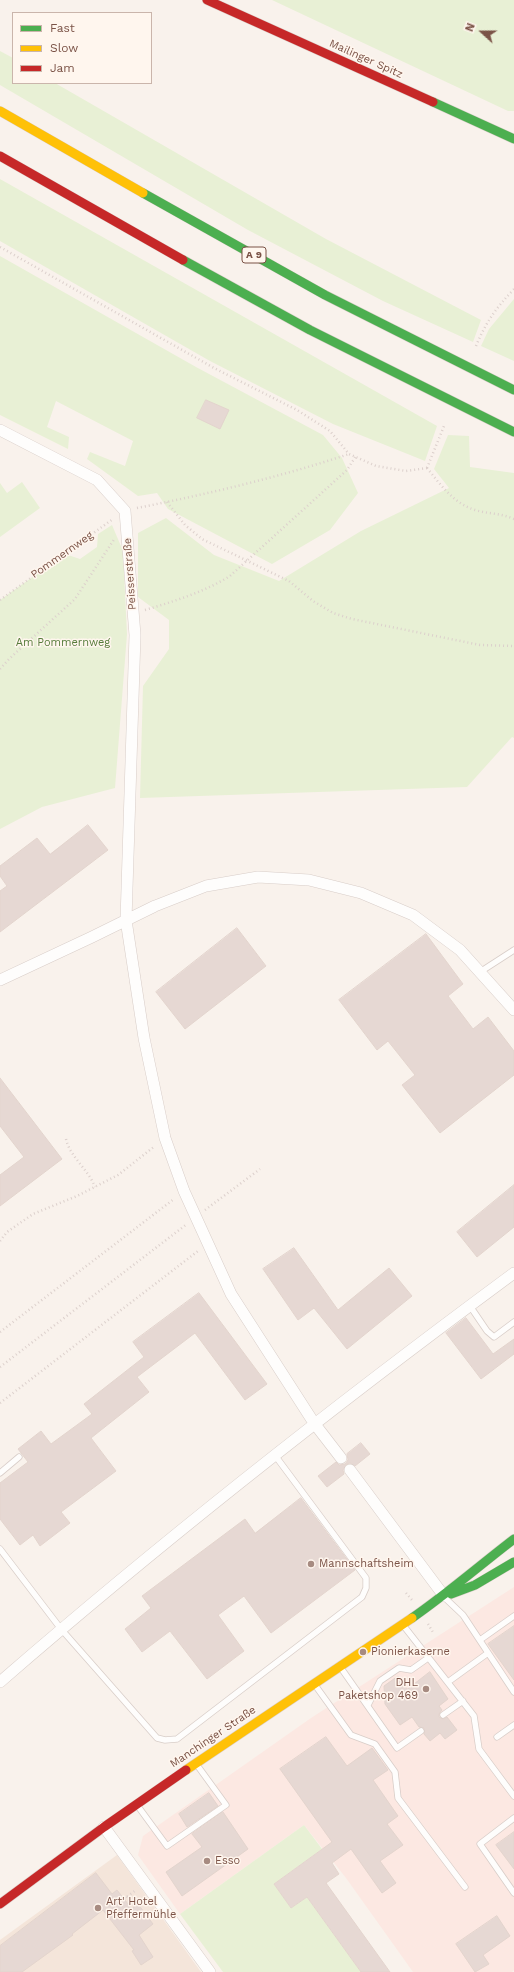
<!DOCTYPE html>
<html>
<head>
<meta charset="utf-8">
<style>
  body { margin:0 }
  #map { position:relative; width:514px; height:1972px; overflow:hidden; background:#f9f2ec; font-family:"Work Sans",sans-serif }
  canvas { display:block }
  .legend { position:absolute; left:12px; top:12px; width:140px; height:72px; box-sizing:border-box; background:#fff6ee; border:1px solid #cab5ab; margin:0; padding:5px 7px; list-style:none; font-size:12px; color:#7b5347 }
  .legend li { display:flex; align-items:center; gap:8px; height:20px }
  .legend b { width:20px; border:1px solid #cab5ab }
  .north { position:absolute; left:462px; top:12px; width:40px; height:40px; -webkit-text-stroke:3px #fff6ee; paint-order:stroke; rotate:291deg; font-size:11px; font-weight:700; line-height:16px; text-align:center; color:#7b5347 }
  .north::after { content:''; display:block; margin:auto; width:14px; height:18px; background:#7b5347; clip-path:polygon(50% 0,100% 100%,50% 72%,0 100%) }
</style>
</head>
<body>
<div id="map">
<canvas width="514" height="1972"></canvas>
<ul class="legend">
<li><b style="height:5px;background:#4caf50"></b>Fast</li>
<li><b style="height:5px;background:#ffc107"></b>Slow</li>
<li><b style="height:5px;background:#c62828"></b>Jam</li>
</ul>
<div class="north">N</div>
</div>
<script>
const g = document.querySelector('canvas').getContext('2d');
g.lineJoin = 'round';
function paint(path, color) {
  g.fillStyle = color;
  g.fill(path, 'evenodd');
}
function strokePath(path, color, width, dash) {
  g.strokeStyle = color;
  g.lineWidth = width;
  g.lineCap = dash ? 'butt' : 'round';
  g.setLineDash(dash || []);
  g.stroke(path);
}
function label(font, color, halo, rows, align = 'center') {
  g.font = font + ' "Work Sans",sans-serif';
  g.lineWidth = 3;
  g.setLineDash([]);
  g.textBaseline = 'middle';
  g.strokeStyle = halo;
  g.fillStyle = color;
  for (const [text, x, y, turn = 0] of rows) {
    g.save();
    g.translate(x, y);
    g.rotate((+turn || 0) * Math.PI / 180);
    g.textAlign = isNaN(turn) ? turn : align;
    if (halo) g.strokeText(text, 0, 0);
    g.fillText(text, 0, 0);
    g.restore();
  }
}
paint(new Path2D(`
  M117,1855L201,1972H0V1940Z`), '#f4e5da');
paint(new Path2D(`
  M514,1587V1970L512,1972H413L346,1878L304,1825L180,1914L138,1855L143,1836L311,1718Z`), '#fce8e2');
paint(new Path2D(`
  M272,0H514V111H508Z
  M0,51L13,58V83H55L326,239L481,320L473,342L383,301L248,230L0,85Z
  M0,179L437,426L425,461L333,424L210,361L0,241Z
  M0,256L196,367L323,435L342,458L358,493L330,530L272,564L168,509L157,493L138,496L87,459L90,452L125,466L133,441L56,401L47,427L69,437L68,449L0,415Z
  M514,299V361L481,346L489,329Z
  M448,435L469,436L470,467L514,473V738L512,737L467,787L140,798L143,686L169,649V620L138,597V533L166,518L214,555L279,581L361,531L449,488L434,469Z
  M22,482L40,508L0,537V483L7,493Z
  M112,525L123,551L127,634L115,788L42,807L0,829V600L65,554L80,559L97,547L98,534Z
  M304,1825L322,1849L274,1884L291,1908L307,1897L361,1972H223L180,1914Z`), '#e8f0d5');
const building = new Path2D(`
  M206,400L229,410L220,429L197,418Z
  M88,825L108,850L0,932V891L7,886L0,876V866L37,838L50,854Z
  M237,928L266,966L185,1029L156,992Z
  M426,934L463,984L448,996L473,1029L488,1017L514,1051V1075L440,1133L402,1085L415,1075L388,1041L377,1050L339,1000Z
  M0,1078L62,1159L0,1206V1175L24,1157L0,1126Z
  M514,1185V1227L477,1257L457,1232Z
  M294,1248L338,1310L389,1268L412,1296L347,1349L314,1308L298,1320L263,1269Z
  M199,1293L267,1384L245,1400L195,1333L137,1377L149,1392L91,1438L116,1471L61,1512L70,1523L40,1546L33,1535L20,1545L0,1519V1483L28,1462L18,1449L41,1431L51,1444L92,1414L84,1404L144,1357L133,1342Z
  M466,1318L493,1354L514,1339V1354L481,1379L446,1333Z
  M361,1443L370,1454L355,1466L350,1463L346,1465L343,1470L344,1474L327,1487L318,1476L336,1462L339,1465L345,1464L348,1460L347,1454Z
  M301,1498L355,1570L271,1633L244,1596L218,1615L244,1651L207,1679L170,1631L142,1652L125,1629L151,1608L142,1596L245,1519L255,1533Z
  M514,1626V1680L488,1644Z
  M430,1672L448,1699L439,1706L442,1710L439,1714V1717L443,1719L447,1717L457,1730L445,1739L440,1733L430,1741L424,1734V1728L419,1727L412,1717L400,1725L385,1704L384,1686L398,1676L407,1689Z
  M326,1737L347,1766L372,1748L388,1770L373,1780L398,1816L387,1824L403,1845L380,1861L396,1883L382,1893L351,1849L332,1863L339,1874L326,1883L390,1972H361L307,1897L291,1908L274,1884L332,1842L280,1769Z
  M209,1793L218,1806L187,1827L179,1814Z
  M223,1812L248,1849L182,1896L166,1872L202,1847L192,1834Z
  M514,1832V1869L496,1845Z
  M96,1873L112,1894L117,1890L132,1909L138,1904L153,1924L139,1935L153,1957L141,1965L132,1951L134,1950L103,1910L72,1934L73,1935L22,1972H0V1946Z
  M497,1916L510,1936L483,1955L489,1964L475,1972L456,1944Z`);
paint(building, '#e6d8d3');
strokePath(building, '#e3d4cd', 1);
const lane = new Path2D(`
  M480,972L514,950
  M470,1306L487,1331L494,1337L514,1322
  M0,1473L19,1457
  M0,1549L61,1629L157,1738L165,1740L177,1739L362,1597L366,1588V1578L274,1454
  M444,1597L463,1615L514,1692
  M403,1625L474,1716L479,1749L514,1796
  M480,1640L514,1616
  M341,1668L397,1748L421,1731
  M448,1682L488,1653
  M315,1685L351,1735L375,1744L395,1772L398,1798L465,1887
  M368,1705L380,1681L399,1668L411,1670L428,1658
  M443,1715L463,1701
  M497,1737L514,1725
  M137,1805L167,1846L226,1805L197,1765
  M514,1818L480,1844L514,1893`);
const street = new Path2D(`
  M0,430L97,480L125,511L135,635L126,920L144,1038L165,1138L184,1191L231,1294L314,1423L341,1458
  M0,980L92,937L155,906L206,886L258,877L309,880L361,893L413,915L460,950L514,1010
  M350,1470L444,1596
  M0,1682C166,1538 338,1403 514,1273
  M104,1827L210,1972`);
const fast = new Path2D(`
  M433,102L514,139
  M143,193L325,295L514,390
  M183,260L310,330L514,432
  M451,1594L475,1585L514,1562
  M412,1618C448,1593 480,1565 514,1539`);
const slow = new Path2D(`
  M0,111L143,193
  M186,1770L412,1618`);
const jam = new Path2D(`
  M207,0L433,102
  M0,156L183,260
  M0,1904L104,1827L186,1770`);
strokePath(lane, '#d8cdc8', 7);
strokePath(street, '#d8cdc8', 12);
strokePath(fast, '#dacec9', 10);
strokePath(slow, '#dacec9', 10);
strokePath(jam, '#dacec9', 10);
strokePath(new Path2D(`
  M0,247L214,368L297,410L330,431L349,454L376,466L406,471L427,468
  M476,346C486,322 496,308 514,289
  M427,468C441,485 453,503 475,510C488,514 501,513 514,519
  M427,468L444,426
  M167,502L185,525L202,539L289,581L313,601L333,613L352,619L480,645L514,646
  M137,508C208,494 280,477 349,454
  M0,600L113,519
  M145,610C175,601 204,592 230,576L347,470L356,456
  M0,669L9,659L75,599L115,538
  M66,1139C70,1157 88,1169 95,1187
  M205,1210L260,1169
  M0,1241L7,1232L33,1214L77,1196L118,1175L155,1146
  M0,1332L174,1199
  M0,1367L187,1224
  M0,1403L198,1251
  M406,1593L412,1600
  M428,1624L434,1634
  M126,1897L134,1907
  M124,1899L136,1890`), '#dcd0cc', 2.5, [1, 3]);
strokePath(lane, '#fefdfc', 5.5);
strokePath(street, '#fefdfc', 11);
strokePath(fast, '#4caf50', 9);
strokePath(slow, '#ffc107', 9);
strokePath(jam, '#c62828', 9);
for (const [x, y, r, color] of [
  [311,1564,4,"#a78b81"],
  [363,1652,4,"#a78b81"],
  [426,1689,4,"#a78b81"],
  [207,1861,4,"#a78b81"],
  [98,1908,4,"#a78b81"]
]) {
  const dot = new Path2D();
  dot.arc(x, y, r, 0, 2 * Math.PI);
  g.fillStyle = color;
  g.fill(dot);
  strokePath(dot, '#fff6ee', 1.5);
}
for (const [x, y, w] of [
  [254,255,24]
]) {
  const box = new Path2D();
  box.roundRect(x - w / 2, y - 8, w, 16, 3);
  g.fillStyle = '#fff6ee';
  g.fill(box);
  strokePath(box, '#7b5347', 1);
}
label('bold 10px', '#7b5347', null, [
  ["A 9",254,255]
]);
label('11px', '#7b5347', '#fff6ee', [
  ["Mailinger Spitz",366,59,24],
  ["Pommernweg",62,555,-35],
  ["Peisserstraße",130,574,-94],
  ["Manchinger Straße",213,1737,-34]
]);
label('11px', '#577c3b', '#fff6ee', [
  ["Am Pommernweg",63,643]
]);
label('11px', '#7b5347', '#fff6ee', [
  ["Mannschaftsheim",319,1564],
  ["Pionierkaserne",371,1652],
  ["DHL",418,1683,"right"],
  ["Paketshop 469",418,1696,"right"],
  ["Esso",215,1861],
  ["Art' Hotel",106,1902],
  ["Pfeffermühle",106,1915]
], 'left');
</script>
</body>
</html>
